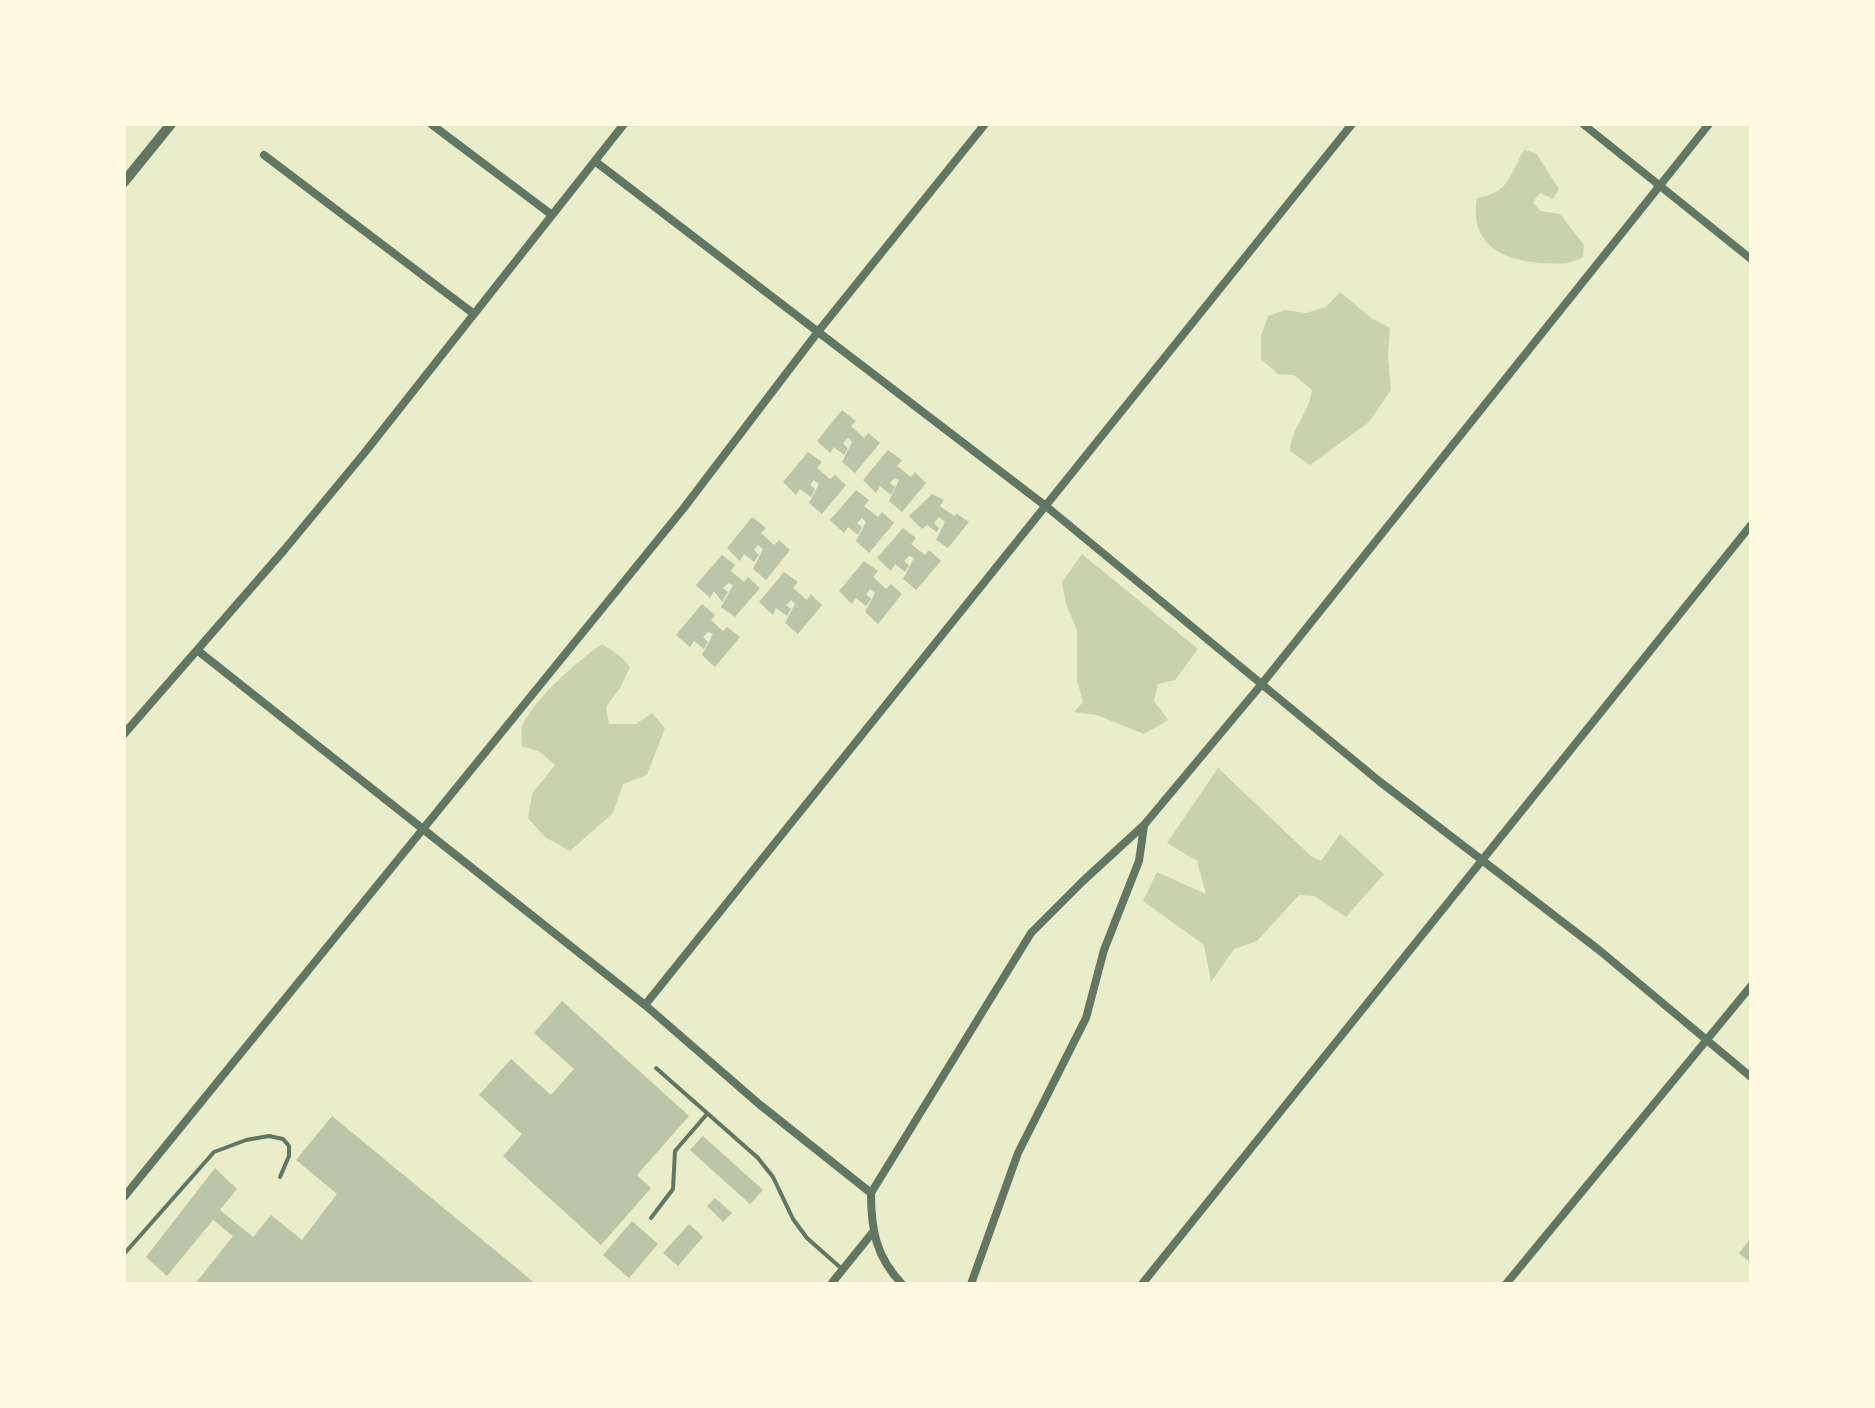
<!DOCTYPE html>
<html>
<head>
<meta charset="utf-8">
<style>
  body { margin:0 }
  #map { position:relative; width:1875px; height:1408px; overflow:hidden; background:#e9edc9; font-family:"Archivo Narrow",sans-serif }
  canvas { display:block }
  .frame { position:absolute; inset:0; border:126px solid #fefae0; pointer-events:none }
</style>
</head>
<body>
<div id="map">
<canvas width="1875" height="1408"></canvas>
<div class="frame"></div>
</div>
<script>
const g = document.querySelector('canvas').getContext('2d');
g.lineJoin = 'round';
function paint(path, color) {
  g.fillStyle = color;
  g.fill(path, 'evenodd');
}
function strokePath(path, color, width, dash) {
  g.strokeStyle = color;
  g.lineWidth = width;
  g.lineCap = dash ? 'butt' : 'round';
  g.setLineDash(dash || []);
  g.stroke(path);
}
paint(new Path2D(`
  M1524,150L1536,153L1559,189L1553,199L1540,193L1533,202L1540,211L1560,214L1584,245L1583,257C1569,265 1557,264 1541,263C1501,260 1469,243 1477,198C1509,193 1510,175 1524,150Z
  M1340,292L1371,318L1390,328L1388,355L1391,390L1369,422L1310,465L1290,451C1291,428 1309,414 1312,390L1294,375L1278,374L1261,359V336L1268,316L1285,310L1306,313L1326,307Z
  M1082,554L1198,649L1175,680L1158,684L1154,701L1168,720L1144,734L1097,715L1074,712L1083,702L1077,680V630L1066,604L1062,582Z
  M602,644L620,656L630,667L620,688L606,707L609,724H636L652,713L665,728L647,775L623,784L613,813L570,851L545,837L528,818L532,794L555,765L540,752L522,746C522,740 521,733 522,727C531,701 579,660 602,644Z
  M1218,768L1312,857L1321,861L1340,834L1384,874L1346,917L1314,896L1299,895L1257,941L1234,949L1211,982L1204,945L1143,901L1157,872L1206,894L1197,861L1167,843Z`), '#cad2ad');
paint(new Path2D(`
  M842,410L856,421L851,426L864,438L868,433L880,443L855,473L842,462L852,442L848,438L843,443L848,448L844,455L834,447L830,453L817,441Z
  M888,450L902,460L897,466L911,477L915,472L926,483L902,512L889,501L899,480L894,478L890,483L895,487L891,495L880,486L876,493L863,480Z
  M808,452L822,462L817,468L830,479L835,475L846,485L822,514L809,503L819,484L814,480L810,485L815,489L811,497L800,489L796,495L783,482Z
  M856,490L869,500L864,506L878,517L882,512L894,523L869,553L856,541L866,522L862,518L857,523L862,527L858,535L848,527L844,533L830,520Z
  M932,494L944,500L940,506L954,516L957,514L969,522L948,548L936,540L945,522L939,517L934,523L939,528L937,532L927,525L922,529L909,516Z
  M752,517L766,528L761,533L774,545L779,540L790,550L766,580L753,569L763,549L758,545L754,550L759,555L754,562L744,554L740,561L727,548Z
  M903,528L916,538L911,544L925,555L929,550L941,561L916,590L903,579L914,558L909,556L904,561L909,565L905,572L895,564L891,571L877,558Z
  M722,555L735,565L731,571L744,582L748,577L760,588L735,617L721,607L733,585L728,583L723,588L728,592L722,602L714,591L710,598L696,585Z
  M864,561L878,571L873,577L886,589L891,584L902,594L878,624L865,612L875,593L870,589L866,594L871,599L866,606L856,598L852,604L839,591Z
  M784,572L798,582L793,588L807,600L811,594L822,605L798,634L785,623L795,604L791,600L786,605L791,609L787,616L776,608L773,615L759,602Z
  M702,604L715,615L711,620L723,631L727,627L740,637L715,667L702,655L713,634L708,632L703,637L708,642L704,649L694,641L690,647L676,635Z
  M562,1001L689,1116L637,1175L651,1188L601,1245L503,1156L522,1134L479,1095L511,1059L551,1095L574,1069L534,1033Z
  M332,1116L536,1284H195L233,1236L213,1220L167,1276L146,1257L215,1168L237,1189L220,1210L253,1237L271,1215L302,1240L337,1194L296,1160Z
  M703,1136L763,1190L750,1204L690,1150Z
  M715,1198L732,1213L723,1222L707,1206Z
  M632,1221L658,1244L629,1278L603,1255Z
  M689,1224L703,1237L678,1266L663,1253Z
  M1751,1238V1263L1739,1253Z`), '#bcc5a7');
strokePath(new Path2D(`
  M656,1068L758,1158L773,1177L793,1219L807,1238L842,1269
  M651,1218L673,1189L675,1151L707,1114
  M124,1254L214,1152L246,1140L269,1136L283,1139L289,1146V1156L280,1177`), '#617663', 4);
strokePath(new Path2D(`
  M431,124L552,215
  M1583,124L1751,259
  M264,155L474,314
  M596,162L1047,507L1379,781L1599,950L1751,1077
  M197,650L645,1005L759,1104L871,1193
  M124,734L285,549L366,451L624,124
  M645,1005L1352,124
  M871,1193L1031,933L1083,881L1144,825L1261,685L1709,124
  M871,1193C871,1230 876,1257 902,1284
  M124,1197L683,509L817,333L985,124
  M831,1284L873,1232
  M971,1284L1018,1153L1086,1018L1104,950L1139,861L1144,826
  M1142,1284L1751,525
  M1506,1284L1751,986`), '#617663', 8);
strokePath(new Path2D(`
  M124,182L171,124`), '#617663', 10);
</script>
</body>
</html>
